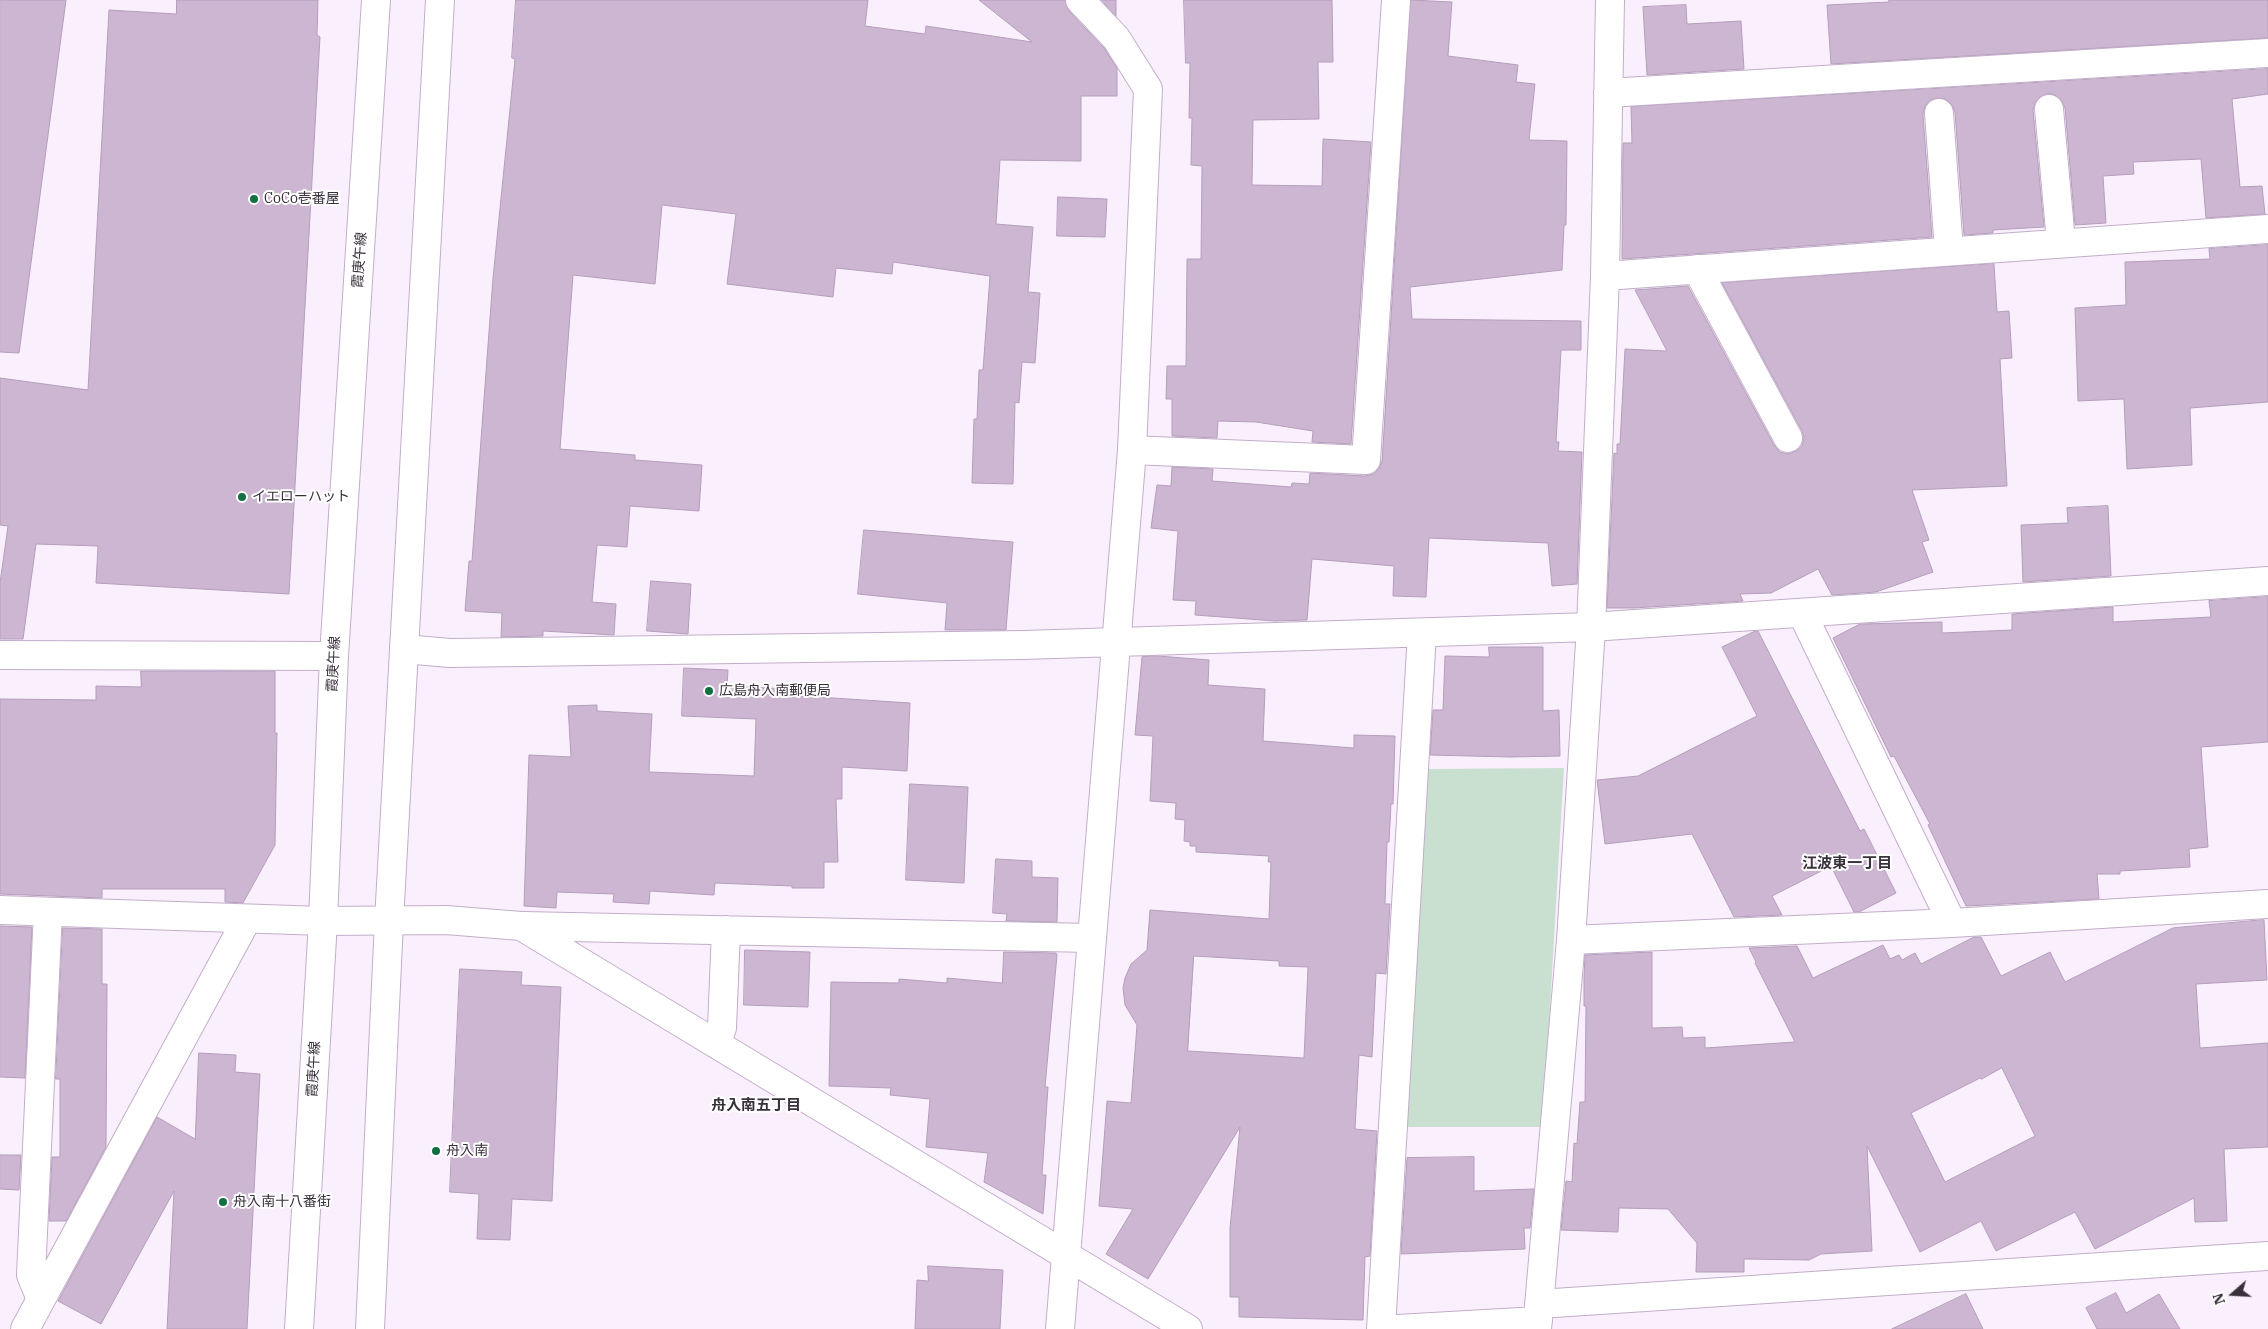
<!DOCTYPE html>
<html>
<head>
<meta charset="utf-8">
<style>
  body { margin:0 }
  #map { position:relative; width:2268px; height:1329px; overflow:hidden; background:#faf0fd; font-family:"IBM Plex Serif",serif }
  canvas { display:block }
  .north { position:absolute; left:2208px; top:1269px; width:50px; height:50px; -webkit-text-stroke:4px #fff; paint-order:stroke; rotate:251deg; font-size:14px; font-weight:700; line-height:20px; text-align:center; color:#39303b }
  .north::after { content:''; display:block; margin:auto; width:18px; height:22px; background:#39303b; clip-path:polygon(50% 0,100% 100%,50% 72%,0 100%) }
</style>
</head>
<body>
<div id="map">
<canvas width="2268" height="1329"></canvas>
<div class="north">N</div>
</div>
<script>
const g = document.querySelector('canvas').getContext('2d');
g.lineJoin = 'round';
function paint(path, color) {
  g.fillStyle = color;
  g.fill(path, 'evenodd');
}
function strokePath(path, color, width, dash) {
  g.strokeStyle = color;
  g.lineWidth = width;
  g.lineCap = dash ? 'butt' : 'round';
  g.setLineDash(dash || []);
  g.stroke(path);
}
function label(font, color, halo, rows, align = 'center') {
  g.font = font + ' "IBM Plex Serif","Noto Sans JP",serif';
  g.lineWidth = 4;
  g.setLineDash([]);
  g.textBaseline = 'middle';
  g.strokeStyle = halo;
  g.fillStyle = color;
  for (const [text, x, y, turn = 0] of rows) {
    g.save();
    g.translate(x, y);
    g.rotate((+turn || 0) * Math.PI / 180);
    g.textAlign = isNaN(turn) ? turn : align;
    if (halo) g.strokeText(text, 0, 0);
    g.fillText(text, 0, 0);
    g.restore();
  }
}
paint(new Path2D(`
  M1564,768L1543,1127H1405L1427,769Z`), '#c9e0d1');
const building = new Path2D(`
  M0,0H66L19,353L0,352Z
  M177,0H318L317,35L320,37L289,594L96,583L98,546L36,544L23,639H0V583L8,526L0,525V378L88,390L109,10L176,14Z
  M516,0H868L865,26L925,34L926,26L1032,42L979,0H1065L1069,11L1104,48L1117,68V96H1081V161L1000,160L996,224L1033,227L1028,292L1040,293L1035,363L1022,362L1019,403L1015,402L1013,484L972,483L974,419H977L979,370H983L990,276L893,262L892,274L836,268L833,297L727,284L736,214L662,205L655,284L573,275L560,449L635,455V460L702,465L699,511L630,506L627,547L597,545L592,602L616,604L614,635L543,631V636L501,637L502,613L465,611L469,561H472L493,278L515,59L512,58Z
  M1102,0H1116V16Z
  M1184,0H1332L1333,62H1318L1319,119L1253,120L1252,185L1322,186L1323,139L1371,142L1351,444L1312,442L1313,431L1256,422L1218,421L1217,438L1172,436V399H1166L1167,366H1186L1187,259H1201L1202,166L1191,165L1192,118H1189L1190,63H1186Z
  M1411,0L1452,2L1448,56L1518,65L1516,82L1535,84L1529,140L1567,141L1566,225H1564L1562,270L1410,287L1412,319L1581,321V350H1561L1556,442H1559L1558,451L1582,452L1577,584L1552,586L1548,543L1429,538L1426,597L1393,596L1394,566L1312,559L1307,620L1275,621L1195,615L1196,601L1173,600L1178,531L1151,528L1157,485L1171,486L1172,467L1213,469L1212,481L1291,487L1292,483L1309,484L1310,473L1365,476L1374,474L1379,468L1382,461Z
  M1889,0H2268V38L1831,64L1827,5L1889,2Z
  M1686,5L1687,24L1741,21L1744,69L1647,75L1643,7Z
  M2268,69V94L2232,99L2240,187L2262,186L2265,214L2206,218L2201,159L2133,162L2134,174L2103,176L2106,223L2075,225L2065,108L2061,100L2055,95L2048,93L2040,97L2035,103L2033,110L2044,227L1993,230V233L1964,235L1955,112L1952,105L1946,99L1937,98L1930,100L1925,106L1923,114L1932,237L1622,259L1623,143H1632L1631,107Z
  M1058,197L1107,199L1105,237L1057,236Z
  M2268,245V402L2190,408L2192,465L2127,469L2124,399L2078,401L2075,308L2126,305L2125,262L2210,259L2209,249Z
  M1994,264L1997,312L2009,311L2012,358L2000,359L2007,486L1912,490L1929,540L1922,542L1933,572L1876,592L1832,595L1818,569L1771,593L1740,594L1743,601L1634,608H1607L1614,453L1617,454V444H1620L1625,349L1667,351L1635,290L1688,286L1774,445L1780,452L1788,454L1796,451L1802,446L1804,438L1802,431L1722,283Z
  M2108,506L2111,576L2023,582L2021,525L2068,523L2067,508Z
  M864,530L1013,542L1006,630H945L947,603L858,594Z
  M651,581L691,584L688,634L647,631Z
  M2268,597V742L2201,747L2208,847L2189,849L2190,867L2120,871V874H2097L2099,899L1966,906L1928,825L1930,824L1894,756L1891,757L1833,638L1860,624L1942,622V633L2012,630V614L2113,607V622L2211,617L2209,601Z
  M1758,631L1860,831L1864,829L1896,893L1859,912H1854L1831,866L1772,896L1782,915L1734,917L1692,834L1605,844L1597,780L1638,776L1757,716L1722,647L1753,632Z
  M1489,647H1543V711L1559,710L1560,756L1510,757L1430,755L1433,710H1443L1445,656L1489,657Z
  M1158,656L1209,660L1208,685L1265,689L1263,741L1354,748V735L1395,736L1393,804H1391L1389,842H1387L1385,904H1390L1386,974L1376,973L1372,1057L1359,1055L1355,1129L1377,1131L1370,1256L1365,1257L1363,1320L1239,1317V1297H1230V1228L1240,1127L1148,1279L1106,1254L1133,1209L1099,1206L1107,1101L1131,1103L1137,1025L1125,1005L1123,988L1125,978L1131,964L1147,950L1150,910L1269,919L1271,862H1268L1269,856L1196,852V846H1190V842L1184,841L1185,820L1175,819L1176,803L1150,801L1153,736L1135,735L1142,657ZM1194,956L1279,961V966L1308,967L1304,1058L1188,1051Z
  M684,668L728,670L727,686L788,689L787,695L910,703L907,771L842,767V799H836L838,862H824V888H792V886L715,883L714,895L650,891L649,904L613,902L614,894L557,892L556,908L524,906L529,755L571,757L568,706L597,705V711L652,714L649,772L754,776L756,719L682,716Z
  M141,671H275V733H277L275,845L243,903L225,902V889H102V898L0,894V699L96,700V686L141,687Z
  M910,784L968,787L964,883L906,880Z
  M996,859L1032,861V877L1058,878L1057,922L1006,921L1007,914L993,913Z
  M2264,920L2267,980L2196,984L2200,1048L2268,1043V1147L2224,1149L2227,1221L2195,1222L2194,1198L2095,1249L2075,1212L1996,1251L1981,1221L1920,1252L1867,1146L1872,1251L1821,1254L1809,1260L1744,1259V1272H1696L1697,1243L1668,1209L1619,1208L1618,1232L1561,1230L1566,1181L1572,1182L1574,1143L1577,1144L1580,1102H1585L1586,1006H1584V976L1585,955L1652,952V1028L1682,1027L1683,1038L1705,1037V1048L1795,1042L1755,963L1756,962L1749,948L1797,946L1813,978L1883,945L1890,959L1899,955L1902,960L1915,953L1921,964L1974,937H1981L2001,976L2050,952L2065,982L2173,928ZM2002,1068L2035,1136L1945,1182L1911,1113L1980,1078L1981,1079Z
  M0,926L32,927L25,1078L0,1077Z
  M63,928L102,929V984H107L106,1147L66,1221H49L52,1157H60V1079H56Z
  M745,950L810,952L808,1007L744,1005Z
  M1004,952L1056,953L1057,955L1045,1087H1048L1042,1175H1046L1043,1214L984,1182L988,1153L926,1147L930,1099L890,1095L891,1088L829,1086L831,982L899,983V979L947,983V978L1002,983Z
  M460,969L522,972L521,985L561,987L552,1201L512,1199L510,1240L477,1239L479,1194L450,1192Z
  M199,1053L236,1055L235,1072L260,1074L247,1329H167L174,1191L101,1324L58,1301L157,1117L195,1139Z
  M0,1155H21L19,1190L0,1189Z
  M1474,1157V1191L1534,1189L1530,1228H1524L1525,1249L1401,1254L1407,1158Z
  M928,1266L1003,1270L1000,1329H915L917,1280L928,1281Z
  M2116,1293L2126,1313L2159,1294L2180,1329H2097L2086,1308Z
  M1966,1294L1983,1329H1892Z`);
paint(building, '#ccb6d2');
strokePath(building, '#b49ebb', 1);
const street = new Path2D(`
  M1608,93L2268,53
  M2049,109L2061,242
  M1939,113L1949,251
  M1697,269L1788,438
  M1605,276L2268,229
  M1132,450L1366,460L1396,0
  M1802,613L1952,923
  M404,649L450,653L1023,645L1591,627L2268,581
  M0,655L334,656
  M0,910L323,921L446,920L521,926L1188,1329
  M523,926L1091,938
  M1571,940L1952,923L2268,904
  M716,1044L722,1028L726,930
  M41,1299L31,1275L48,912
  M1539,1304L2268,1256
  M25,1329L247,919
  M1060,1329L1132,450L1148,89L1116,38L1080,0
  M1381,1329L1422,633
  M1397,1329L1538,1321
  M1537,1329L1571,940L1591,627L1605,276L1610,0`);
const secondary = new Path2D(`
  M299,1329L323,921L334,656L376,0
  M370,1329L389,921L440,0`);
strokePath(street, '#c3adca', 30);
strokePath(secondary, '#c3adca', 30);
strokePath(street, '#fff', 28);
strokePath(secondary, '#fff', 28);
for (const [x, y, r, color] of [
  [254,199,5,"#126f43"],
  [242,497,5,"#126f43"],
  [709,691,5,"#126f43"],
  [436,1151,5,"#126f43"],
  [223,1202,5,"#126f43"]
]) {
  const dot = new Path2D();
  dot.arc(x, y, r, 0, 2 * Math.PI);
  g.fillStyle = color;
  g.fill(dot);
  strokePath(dot, '#fff', 2);
}
label('14px', '#39303b', '#fff', [
  ["CoCo壱番屋",264,199],
  ["イエローハット",252,497],
  ["広島舟入南郵便局",719,691],
  ["舟入南",446,1151],
  ["舟入南十八番街",233,1202]
], 'left');
label('14px', '#39303b', '#fff', [
  ["霞庚午線",360,260,-86],
  ["霞庚午線",334,664,-87],
  ["霞庚午線",314,1069,-87]
]);
label('bold 15px', '#39303b', '#fff', [
  ["江波東一丁目",1847,864],
  ["舟入南五丁目",756,1106]
]);
</script>
</body>
</html>
